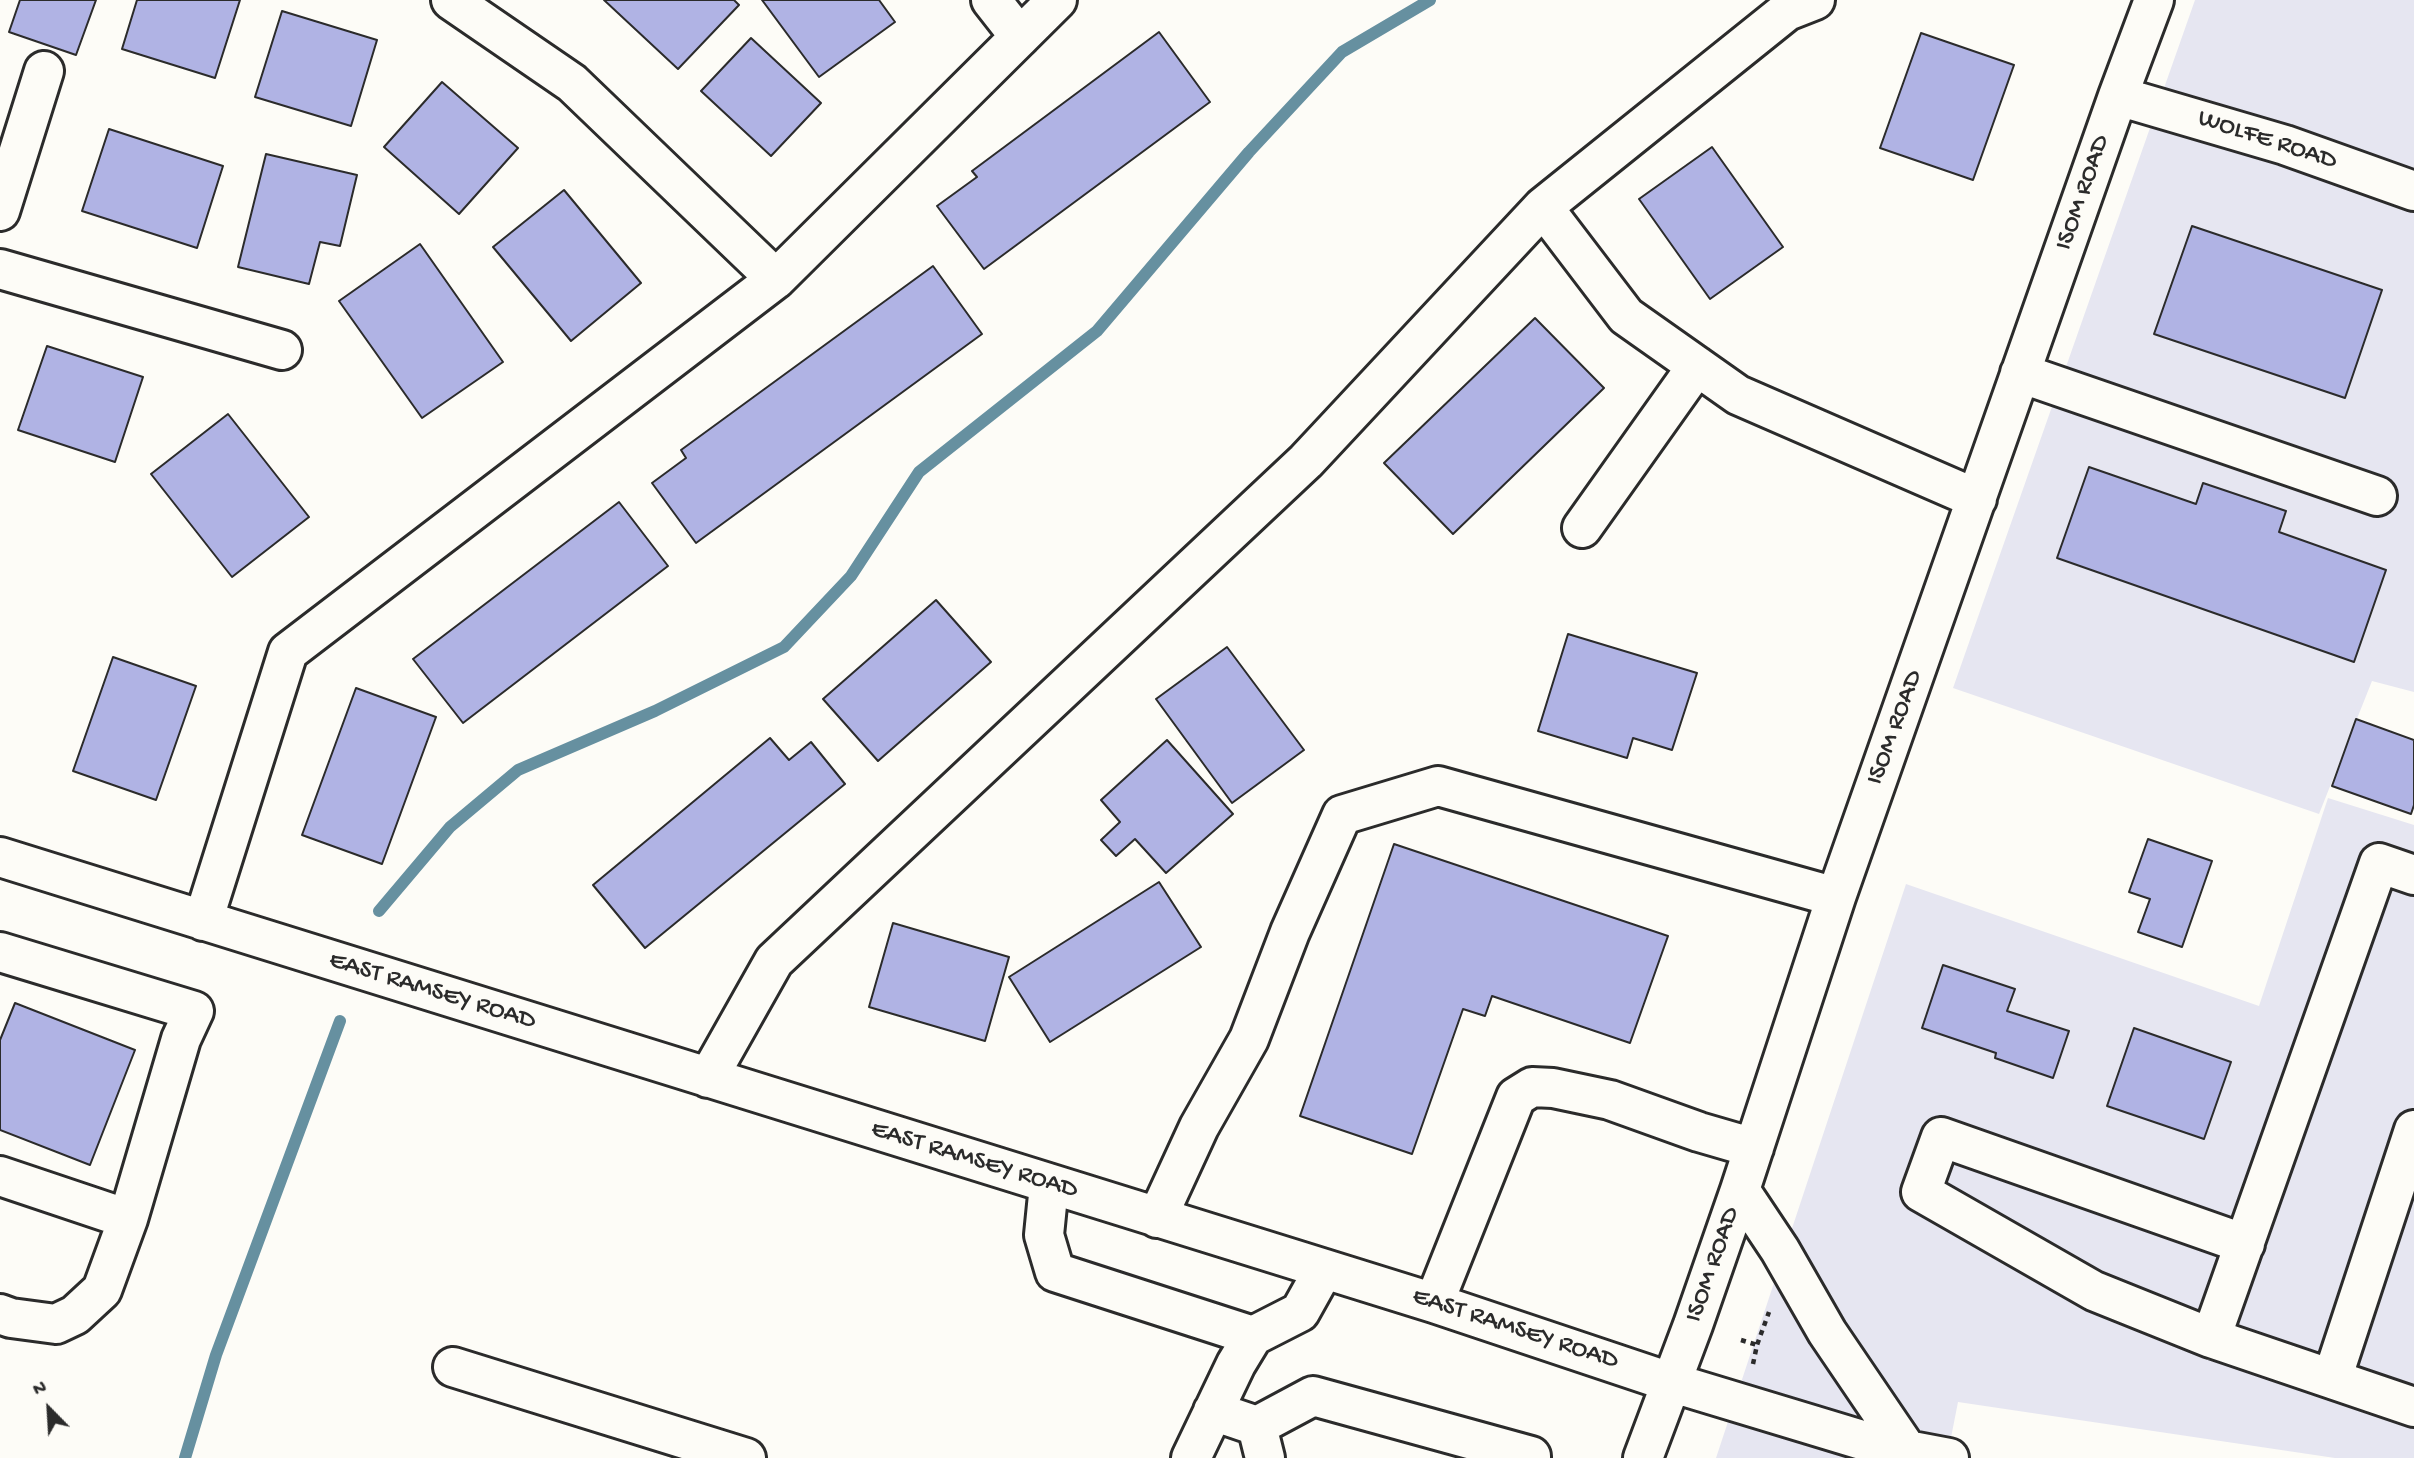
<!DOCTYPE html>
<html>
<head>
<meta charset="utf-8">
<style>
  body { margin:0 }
  #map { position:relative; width:2414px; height:1458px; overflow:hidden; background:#fdfcf7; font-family:"Gochi Hand",sans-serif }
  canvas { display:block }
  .north { position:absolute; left:14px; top:1374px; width:70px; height:70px; -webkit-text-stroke:5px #fdfcf7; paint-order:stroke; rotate:336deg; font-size:19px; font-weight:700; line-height:28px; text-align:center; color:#2b2b2b }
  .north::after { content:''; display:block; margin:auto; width:24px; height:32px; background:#2b2b2b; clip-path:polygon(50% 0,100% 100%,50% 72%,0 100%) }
</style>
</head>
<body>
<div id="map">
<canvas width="2414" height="1458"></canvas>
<div class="north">N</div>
</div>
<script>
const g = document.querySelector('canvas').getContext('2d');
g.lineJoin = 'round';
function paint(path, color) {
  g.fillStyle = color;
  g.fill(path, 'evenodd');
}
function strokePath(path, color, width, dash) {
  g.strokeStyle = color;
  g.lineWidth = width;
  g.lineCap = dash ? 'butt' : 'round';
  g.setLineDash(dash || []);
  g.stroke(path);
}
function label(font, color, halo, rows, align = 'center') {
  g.font = font + ' "Gochi Hand",sans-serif';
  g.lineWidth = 6;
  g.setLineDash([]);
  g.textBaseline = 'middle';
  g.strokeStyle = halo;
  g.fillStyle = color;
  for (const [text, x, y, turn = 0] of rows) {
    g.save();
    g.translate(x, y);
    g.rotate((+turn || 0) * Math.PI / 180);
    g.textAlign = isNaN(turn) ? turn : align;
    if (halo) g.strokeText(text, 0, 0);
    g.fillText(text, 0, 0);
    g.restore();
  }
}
paint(new Path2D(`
  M2195,0H2414V692L2372,681L2319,814L1953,688Z
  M2328,798L2414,825V1458H2335L1958,1402L1947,1458H1716L1906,884L2259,1006Z`), '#e6e6f1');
strokePath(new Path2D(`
  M379,911L450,827L518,770L655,711L784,647L851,576L919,472L1097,331L1249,152L1342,52L1430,0
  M185,1458L216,1355L340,1021`), '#6690a0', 12);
const building = new Path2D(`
  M20,0H96L76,55L9,32Z
  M137,0H240L215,78L122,49Z
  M604,0H734L739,5L678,69Z
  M762,0H879L895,22L819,77Z
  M282,11L377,40L351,126L255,97Z
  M1159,32L1210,102L984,269L937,206L977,177L972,171Z
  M1921,33L2014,65L1973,180L1880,148Z
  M751,38L821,103L771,156L701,91Z
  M442,82L518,148L459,214L384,147Z
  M109,129L223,166L197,248L82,211Z
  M1712,147L1783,247L1710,299L1639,199Z
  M266,154L357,175L340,246L320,242L309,284L238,267Z
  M564,190L641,283L571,341L493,247Z
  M2192,226L2382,290L2345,398L2154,334Z
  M420,244L503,362L422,418L339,301Z
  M933,266L982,334L696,543L652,483L686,458L681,450Z
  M1535,318L1604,388L1453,534L1384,463Z
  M47,346L143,377L115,462L18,430Z
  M228,414L309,517L232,577L151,474Z
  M2089,467L2196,504L2203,483L2286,511L2279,532L2386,570L2354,662L2057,558Z
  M619,502L668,566L463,723L413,659Z
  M936,600L991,662L878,761L823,699Z
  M1568,634L1697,673L1672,750L1633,738L1627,758L1538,731Z
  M1227,647L1304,750L1232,803L1156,699Z
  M113,657L196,686L156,800L73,771Z
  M356,688L436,717L382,864L302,835Z
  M2356,719L2414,740V805L2411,814L2332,786Z
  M770,738L789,760L811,742L845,784L645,948L593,885Z
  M1167,740L1233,814L1166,873L1135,839L1116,856L1101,840L1120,822L1101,800Z
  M2148,839L2212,861L2182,947L2138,932L2150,899L2129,892Z
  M1394,844L1668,936L1630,1043L1492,996L1485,1016L1463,1009L1412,1154L1300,1116Z
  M1159,882L1201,947L1050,1042L1009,977Z
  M893,923L1009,957L985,1041L869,1007Z
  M1943,965L2015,989L2007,1011L2069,1031L2053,1078L1995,1058L1996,1053L1922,1028Z
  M15,1003L135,1050L90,1165L0,1130V1040Z
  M2134,1028L2231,1062L2204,1139L2107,1106Z`);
paint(building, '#b0b3e4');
strokePath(building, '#2b2b2b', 2);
const minor = new Path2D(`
  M451,0L572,83L776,279
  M991,0L1020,37
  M2118,96L2285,145L2414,191
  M1543,207L1626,316L1738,395L1977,499
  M0,211L44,71
  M0,269L282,350
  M2020,373L2377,496
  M1582,528L1697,366
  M0,857L1434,1303L1670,1382L1875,1444L1949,1458
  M2414,875L2379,863L2211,1338L2414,1407
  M203,921L288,652L776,279L1057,0
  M0,952L194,1011L181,1039L128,1219L102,1290L75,1315L56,1324L11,1318L0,1314
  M708,1078L774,961L1306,461L1543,207L1787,11L1815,0
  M0,1176L128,1219
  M1049,1185L1044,1235L1055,1272L1253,1336L1300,1312L1324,1269
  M1740,1190L1780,1250L1827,1332L1907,1450
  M1157,1218L1199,1127L1249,1039L1290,932L1342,815L1438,786L1836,897
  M1434,1303L1516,1097L1532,1087L1553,1088L1610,1100L1699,1132L1754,1148
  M2211,1338L2094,1291L1921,1192L1941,1137L2245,1244
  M453,1367L746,1458
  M2332,1379L2414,1130
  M1213,1411L1257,1426L1313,1396L1531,1456V1458
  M1257,1426L1265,1458
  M1191,1458L1236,1364L1253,1336
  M1643,1458L1693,1325L1740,1190L1836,897L2118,96L2154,0`);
strokePath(minor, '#2b2b2b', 44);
strokePath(new Path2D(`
  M1741,1340L1757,1345
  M1753,1364L1757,1345L1769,1312`), '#2b2b2b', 4.5, [5, 5]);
strokePath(minor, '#fdfcf7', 38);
label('26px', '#2b2b2b', '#fdfcf7', [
  ["WOLFE ROAD",2267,141,18],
  ["ISOM ROAD",2084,193,-71],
  ["ISOM ROAD",1896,728,-70],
  ["EAST RAMSEY ROAD",432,992,17],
  ["EAST RAMSEY ROAD",974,1161,17],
  ["ISOM ROAD",1714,1265,-71],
  ["EAST RAMSEY ROAD",1515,1330,18]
]);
</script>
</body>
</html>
